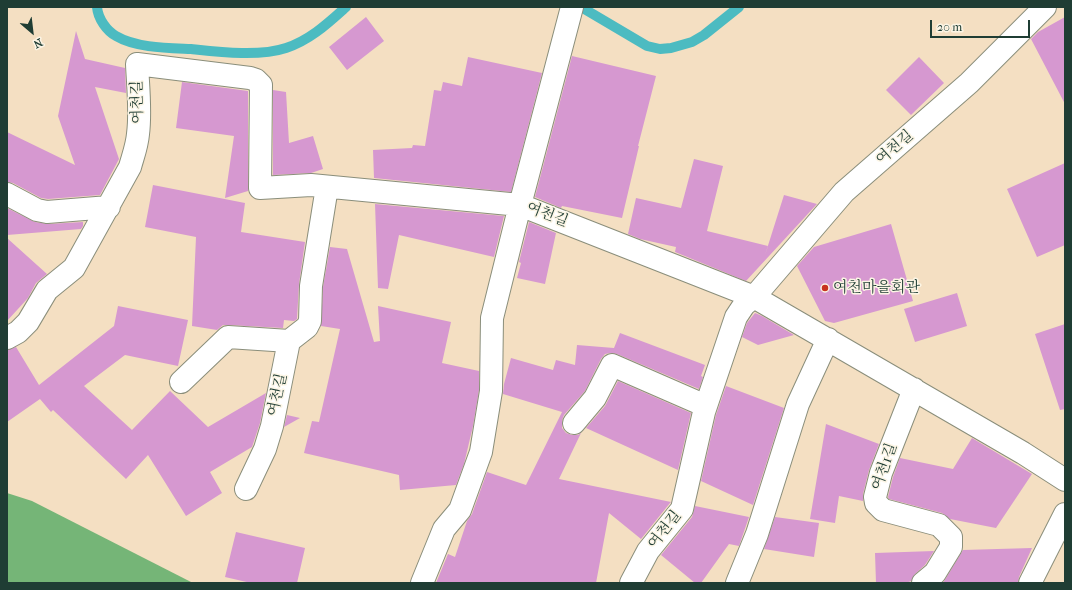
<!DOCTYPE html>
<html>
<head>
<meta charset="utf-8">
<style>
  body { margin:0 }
  #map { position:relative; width:1072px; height:590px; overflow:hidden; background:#f4dfc2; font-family:"IM FELL French Canon",serif }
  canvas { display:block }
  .frame { position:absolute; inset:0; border:8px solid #1f3d34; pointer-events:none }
  .north { position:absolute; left:12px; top:12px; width:40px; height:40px; -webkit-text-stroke:3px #fcf5e5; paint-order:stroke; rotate:152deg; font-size:11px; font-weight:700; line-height:16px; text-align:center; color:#1f3d34 }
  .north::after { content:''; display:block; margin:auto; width:14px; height:18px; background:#1f3d34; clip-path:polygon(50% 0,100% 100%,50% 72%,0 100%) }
  .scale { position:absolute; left:930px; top:20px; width:100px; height:18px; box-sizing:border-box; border:2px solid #1f3d34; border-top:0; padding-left:5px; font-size:12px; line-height:14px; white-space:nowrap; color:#1f3d34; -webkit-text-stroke:3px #fcf5e5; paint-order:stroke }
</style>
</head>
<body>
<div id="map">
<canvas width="1072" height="590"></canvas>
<div class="frame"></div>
<div class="north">N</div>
<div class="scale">20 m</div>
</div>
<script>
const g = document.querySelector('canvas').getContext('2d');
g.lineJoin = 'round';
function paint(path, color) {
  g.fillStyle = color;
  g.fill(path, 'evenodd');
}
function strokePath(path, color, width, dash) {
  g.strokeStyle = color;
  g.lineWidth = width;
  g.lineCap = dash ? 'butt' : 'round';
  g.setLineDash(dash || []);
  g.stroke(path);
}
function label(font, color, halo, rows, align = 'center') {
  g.font = font + ' "IM FELL French Canon","Noto Serif KR",serif';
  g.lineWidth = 3;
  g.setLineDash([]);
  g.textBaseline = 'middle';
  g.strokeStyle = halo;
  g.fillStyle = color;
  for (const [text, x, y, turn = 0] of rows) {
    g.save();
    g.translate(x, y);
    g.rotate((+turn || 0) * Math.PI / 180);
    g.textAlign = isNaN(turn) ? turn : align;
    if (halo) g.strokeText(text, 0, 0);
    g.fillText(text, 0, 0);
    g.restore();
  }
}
paint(new Path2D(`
  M7,493L32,501L193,583H7Z`), '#75b577');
strokePath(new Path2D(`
  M97,7C98,19 107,31 116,36C136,48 169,48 191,49C219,52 259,57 286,48C310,40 327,24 346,7
  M581,7L647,46L660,49L671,48L692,42L704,35L739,7`), '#4cbbc1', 10);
paint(new Path2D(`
  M366,17L384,41L347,70L329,47Z
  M1065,17V104L1031,39L1038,32Z
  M76,31L85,59L125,68L126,93L95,87L119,159L100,195L48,199L41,198L13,183L7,182V132L75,165L58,116Z
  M572,56L656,76L638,146H639L622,218L562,206L561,208L535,197Z
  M468,57L542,73L511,192L374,178L373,150L412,148L413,145L425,146L434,90L441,91L443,82L462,86Z
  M919,57L944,83L911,115L886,90Z
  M182,82L248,91V191L225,198L234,136L176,128Z
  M273,90L286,92L289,143L313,136L323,169L311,173L273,175Z
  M694,159L723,166L707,231L768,246L765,255L784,195L817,204L746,281L675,252L676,247L640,239L628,234L636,198L681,208Z
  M1065,163V245L1037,257L1007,189Z
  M153,185L245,203L241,232L305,242L299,284L297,319L294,321L284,320L283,328L229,325H223L217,330L192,326L196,237L145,227Z
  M375,204L504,216L494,257L399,235L388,289L378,288Z
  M7,208L35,222L48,224L83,222V226L81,229L7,235Z
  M529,222L556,233L545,284L517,278L521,263L519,262Z
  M891,224L913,301L834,323L825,321L797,266L814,247Z
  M7,238L47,274L36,283L28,298L7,321Z
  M330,247L347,249L374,342L380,341L378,306L451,322L442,363L479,371V390L473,426L464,464L456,485L400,490L399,475L304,453L312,421L319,422L340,329L321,326L323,287Z
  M957,293L967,326L915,342L904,309Z
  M118,306L188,320L178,366L125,355L84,386L132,430L170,391L208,427L266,393L260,423L252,447L210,472L222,493L186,516L148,455L126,479L53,410L51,412L40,399L7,422V350L16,347L39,385L114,326Z
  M755,313L762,316L794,335L758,345L742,337L747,323Z
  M1065,324V409L1060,410L1035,334Z
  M620,333L705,365L701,376L703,377L699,389L617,354L611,353L605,354L601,359L585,391L564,415L562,420V428L566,433L572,435H578L581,433L559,479L671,502L670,503L641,539L609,513L596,583H436L448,554L455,557L467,521L472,514L487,472L526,485L562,412L503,394L504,384L511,358L553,370L556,360L575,365L577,345L614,348Z
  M618,381L691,413L678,470L586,428L605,406Z
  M726,386L784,408L753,505L701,481L716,415Z
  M287,415L300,418L284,427Z
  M826,424L879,444L869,470L863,494V501L839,496L835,523L810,519Z
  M972,438L1032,474L996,528L950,519L942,513L889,499L888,497L893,477L900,458L953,469Z
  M695,506L749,517L739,546L729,544L701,583H695L661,555L692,517Z
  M775,517L819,523L814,557L764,549Z
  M236,532L305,548L297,583H251L225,577Z
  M1032,548L1019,577L1018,583H943L963,550Z
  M934,551L925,565L915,574L911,581L906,583H876L875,553Z`), '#d698d0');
const minor = new Path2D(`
  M7,194L37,210L47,212L109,207
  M7,338L18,332L28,322L47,290L74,268L130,167C133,156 137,146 138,134C141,111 138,87 137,64L250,78L256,80L261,85L260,188L311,185L520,205L754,297L844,192L969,83L1045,7
  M181,382L228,337L289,341
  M914,389L881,473L875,497L876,503L883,510L939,525L951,537V547L935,573L923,583
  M574,423L595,398L612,365L706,406
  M246,489L265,449L272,426L289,341L307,327L310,321L311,286L327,187
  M422,583L444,529L460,510L481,452L491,391L492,318L520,205L572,7
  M631,583L648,551L682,509L704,412L736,317L744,305L754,297L1023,453L1065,480
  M737,583L757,534L798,404L828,339
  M1030,583L1065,514`);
strokePath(minor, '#8a8e7b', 24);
strokePath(minor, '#fff', 22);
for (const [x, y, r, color] of [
  [825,288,4,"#c8321e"]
]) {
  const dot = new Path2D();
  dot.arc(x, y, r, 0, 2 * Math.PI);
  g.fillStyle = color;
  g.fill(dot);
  strokePath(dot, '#fcf5e5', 1.5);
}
label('15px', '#1f3d34', '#fcf5e5', [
  ["여천길",138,102,-91],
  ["여천길",895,148,-41],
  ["여천길",547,215,21],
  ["여천길",278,395,-78],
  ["여천1길",885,467,-71],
  ["여천길",665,530,-52]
]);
label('15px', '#1f3d34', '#fcf5e5', [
  ["여천마을회관",833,288]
], 'left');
</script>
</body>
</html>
